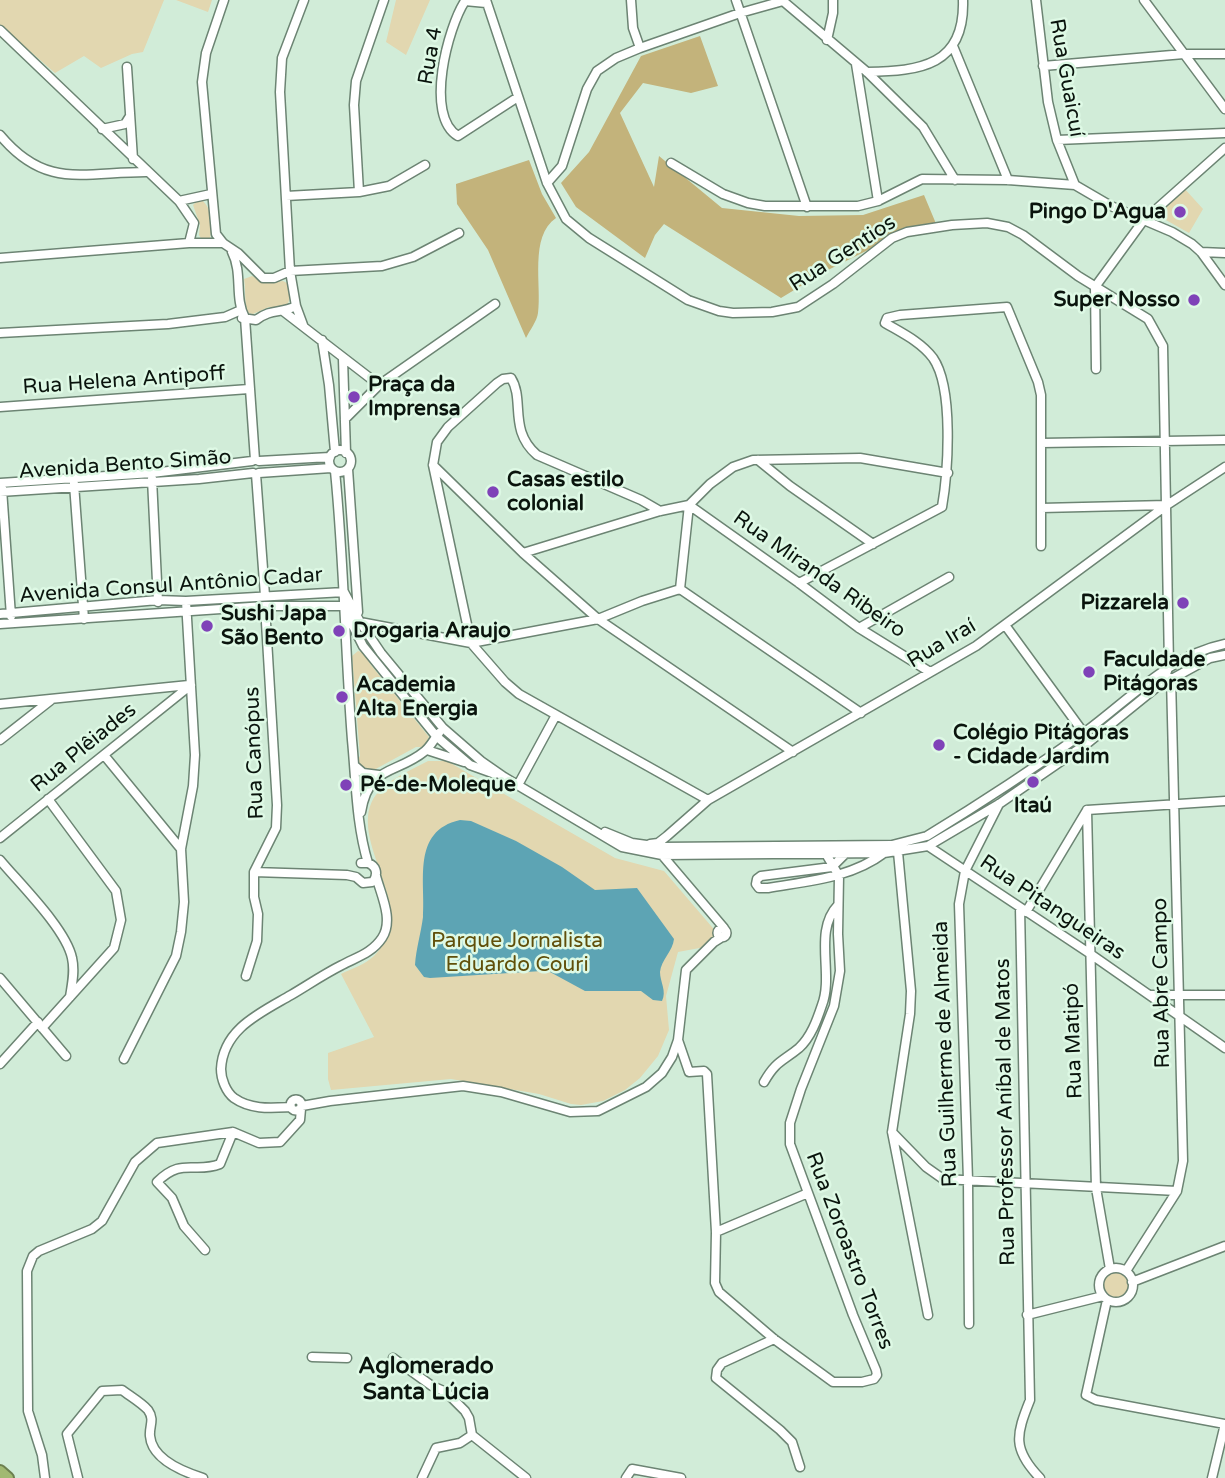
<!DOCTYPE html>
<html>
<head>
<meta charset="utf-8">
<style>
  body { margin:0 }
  canvas { display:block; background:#d1ecd8 }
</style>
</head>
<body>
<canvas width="1225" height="1478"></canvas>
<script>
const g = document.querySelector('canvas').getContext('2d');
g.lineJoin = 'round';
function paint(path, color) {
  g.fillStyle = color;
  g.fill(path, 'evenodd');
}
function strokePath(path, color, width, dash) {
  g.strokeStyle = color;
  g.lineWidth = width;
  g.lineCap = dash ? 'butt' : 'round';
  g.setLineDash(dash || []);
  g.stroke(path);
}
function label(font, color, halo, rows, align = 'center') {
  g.font = font + ' "Varela Round",sans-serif';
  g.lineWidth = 5;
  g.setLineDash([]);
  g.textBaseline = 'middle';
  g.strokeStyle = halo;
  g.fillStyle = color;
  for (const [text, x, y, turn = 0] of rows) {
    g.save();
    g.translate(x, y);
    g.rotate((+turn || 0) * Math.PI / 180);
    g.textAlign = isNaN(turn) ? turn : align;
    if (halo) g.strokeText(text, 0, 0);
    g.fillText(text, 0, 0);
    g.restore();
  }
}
paint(new Path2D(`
  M0,0H164L143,52L132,54L101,68L84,56L55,73L0,25Z
  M176,0H212L208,12Z
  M396,0H430L406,55L386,42Z
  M1184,188L1203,209L1189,233L1157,215Z
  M197,201H203C212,209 213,226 210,238L202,240L199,235L200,225L193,205Z
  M252,276L267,283L283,281L287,283C290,292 292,302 284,308L269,307L253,314L248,313C244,305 246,289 244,279Z
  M358,651C368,653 366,658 371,665L429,737L423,747H416L372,771L360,767L357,760L360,756L352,656Z
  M428,761H447L615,858L664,871L718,934L705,947L678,952L666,996L669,1030L658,1056L640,1078L625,1090L603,1101L581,1105L571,1104L539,1094L451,1079L331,1090L328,1079V1053L374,1037L341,974C351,969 366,964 374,956C425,907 336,833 381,789C394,777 413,769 428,761Z
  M1101 1285a15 15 0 1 1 30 0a15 15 0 1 1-30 0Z`), '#e2d7b0');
paint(new Path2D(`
  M700,36L718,86L691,93L643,83L620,113L654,187L659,156L722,208L799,216L863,215L924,195L937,226L904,232L824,272L781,298L664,224L655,235L645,258L576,207L561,183L589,152L641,56Z
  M529,160L542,194L556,218C529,236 542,286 538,313C537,321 530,330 526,338L488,250L457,204L456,184Z`), '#c3b37b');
paint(new Path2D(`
  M460,820L471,821L516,841L562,867L595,890L637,888L674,939C673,951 661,960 660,972C660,982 667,991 662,1001L653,1000L641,991H585L550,972L542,971L430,978L424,977L415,965C416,949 421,933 423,917C426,882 411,831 460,820Z`), '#5da4b4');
const minor = new Path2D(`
  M224,0L206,53L202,82L216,234L223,243L238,253L263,278H274L290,271L382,266L413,257L459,233
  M486,0L547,183L566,219L589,238L688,300L719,311L733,313L772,312L798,307L833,284L892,238L907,232L952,225L987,223L1008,227L1023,235L1078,276L1148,319L1163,346L1169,665L1165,677L1157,687
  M631,0L633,28L640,48
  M736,0L807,207
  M1036,0L1048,102L1057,140L1075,185L1111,206L1172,232L1192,244L1201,252L1225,285
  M1144,0L1225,109
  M486,3L465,1C448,27 424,116 458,136L518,97
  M0,30L179,201L194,223L189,243
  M827,40L833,13V0
  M953,46L1008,180
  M856,64L878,201
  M1043,66L1184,54H1225
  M127,67L133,159
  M867,72C920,71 965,66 963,0
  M102,129L125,124L130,116
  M0,135C46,190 84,172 146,172
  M1057,140L1225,133
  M671,163L723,194L748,203L765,206H858L878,201L922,179L1008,180L1075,185
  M547,183L562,166L587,89L597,71L616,58L640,48L740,13L783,1L867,72L923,127L955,180
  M359,192L354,105L356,81L384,0
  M286,196L359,192L389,186L425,165
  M179,201L211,194
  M232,252C243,273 234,298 245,318L255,460
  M1201,252L1225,253
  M0,258L189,243H223
  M283,311L379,385
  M242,318L256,320C272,308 280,314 296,306
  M303,325L296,306L290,271L280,92L282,58L304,0
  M0,333L168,324L225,317L241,310
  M322,340L329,385L335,452
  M343,359L346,453
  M1096,369L1095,287L1143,221L1225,148
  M0,407L249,389
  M345,419L379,385L495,304
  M1041,443L1225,440
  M329 461a11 11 0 1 1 22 0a11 11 0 1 1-22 0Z
  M758,460L790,486L873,544
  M259,461L330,457
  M433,465L523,553L598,619L793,752
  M348,469L358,612
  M335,471C344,560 345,650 352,740C356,781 356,823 368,863
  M259,473L331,468
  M256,474L265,596
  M152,479L158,602
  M0,483L152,473L252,461
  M74,484L84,619
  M2,489L11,616
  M0,492L199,479L253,473
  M1041,508L1167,505
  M660,511L641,500L537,455C508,430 525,400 511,378L503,379L497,383L448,427L437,442L433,465L471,643L505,682L519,694L708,800
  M523,553L660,511L689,505L799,583L859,628L930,672
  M799,583L942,507C948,472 954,388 933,358C921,342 902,333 885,323L887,318L900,315L1007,307L1038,382L1041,395V546
  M680,589L689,505L710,484L733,467L753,460L860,458L948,473
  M680,589L861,713
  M344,592L360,622L381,653L443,728L481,761L504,777L622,847L662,855L884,853L928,846L999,804L1089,742L1157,687L1210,658L1225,655
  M346,612L363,646L436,736L470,765L495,774
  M0,614L158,600L186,601L344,592
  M360,622L471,643L598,619L642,601L680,589
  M0,624L265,606H343
  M1005,625L1086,736
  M859,628L949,577
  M0,704L189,685
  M0,740L51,700
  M427,750L464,762
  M104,755L181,849
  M355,766L363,773L379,775
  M518,785L556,715
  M1087,810L1096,1188L1110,1269
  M1087,810L1225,801
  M361,812C369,764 396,775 425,751C431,746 434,739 439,733
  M605,832L632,843L661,847L892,845L927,836C981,803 1033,769 1085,732C1130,699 1168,656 1225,644
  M0,838L191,685
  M650,844L658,843L667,836L708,800L976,646L1167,505L1225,467
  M928,846L1089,953L1225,1048
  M898,852L911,991L910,1014L892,1132L928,1315
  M846,853L832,867L761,876L757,879L756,884L759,888H768C808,881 851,878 884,853
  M662,855L724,928
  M0,860C20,884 66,929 72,958C75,971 72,984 70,997
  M361,863H368C376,866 378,873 374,880
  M254,872L347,875L356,877L363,883L372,882
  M1020,908L1030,1400C1016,1435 1012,1449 1040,1478
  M1026,912L1087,810
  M717.5 933a4.5 4.5 0 1 1 9 0a4.5 4.5 0 1 1-9 0Z
  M246,976L257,941L258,914L254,897V872L276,828L277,805L265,606
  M0,978L66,1056
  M1151,995H1225
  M42,1028L114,948L121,920L116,891L48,799
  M678,1040L689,1072L704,1071L707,1074L716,1232L715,1283L719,1292L774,1339L833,1382H862L874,1379L877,1375L876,1370L853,1315L790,1144V1123L801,1089L834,1006L840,971L838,934L839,876L826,854
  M124,1059L176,956L181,932L184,902L181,849L193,786L195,755L186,601
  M0,1064L38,1022
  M764,1082C776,1061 782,1062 799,1048C811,1037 817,1020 822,1005C834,974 813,931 838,905
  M290.5 1105a5.5 5.5 0 1 1 11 0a5.5 5.5 0 1 1-11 0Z
  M302,1106L330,1101L463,1086L501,1092L570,1112L598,1111L646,1087L662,1073L672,1057L678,1040L686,970L714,942L722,937
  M291,1107C271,1108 251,1110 234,1098C226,1092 221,1079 221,1069C223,1029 260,1013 291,995C308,985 324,974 342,965C357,957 372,953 382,938C394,920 381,895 376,876
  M892,1132L926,1167L943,1179L1177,1191
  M716,1232L808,1193
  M205,1250L184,1226L172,1198L157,1182C182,1157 194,1174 220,1164L233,1132
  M1099 1285a17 17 0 1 1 34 0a17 17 0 1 1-34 0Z
  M1126,1271L1177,1191L1183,1161L1171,678
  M1132,1282L1225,1246
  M1107,1300L1086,1395L1096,1400L1225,1424
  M1027,1315L1103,1296
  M969,1324L968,1180L959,904L965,871L999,804
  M774,1339L722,1363L717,1370L716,1378L780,1430L792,1442L800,1467
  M312,1357L347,1358
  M393,1358L432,1386L446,1392L465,1411L469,1418L472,1435
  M472,1435L526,1478
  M45,1478L42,1455L28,1411L27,1271L33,1256L39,1251L92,1229L102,1221L135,1162L157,1143L233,1132L259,1143L280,1142L300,1120L301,1109
  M78,1478L67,1434L102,1391L122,1390C130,1396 142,1403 148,1410C155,1420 149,1426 150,1436C152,1460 184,1472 203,1478
  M422,1478L436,1448L460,1443L472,1435
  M626,1478L632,1469L681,1478
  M1212,1478L1225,1424`);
const highway = new Path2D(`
  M0,1471L8,1478`);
strokePath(minor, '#6c8473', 11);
strokePath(highway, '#6c7f4f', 14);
strokePath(minor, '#fff', 8);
strokePath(highway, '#a1b972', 10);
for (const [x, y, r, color] of [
  [1180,212,7,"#7f42b8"],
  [1194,300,7,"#7f42b8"],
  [354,397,7,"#7f42b8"],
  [493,492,7,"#7f42b8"],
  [1183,603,7,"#7f42b8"],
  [207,626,7,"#7f42b8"],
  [339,631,7,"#7f42b8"],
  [1089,672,7,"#7f42b8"],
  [342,697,7,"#7f42b8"],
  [939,745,7,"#7f42b8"],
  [1033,782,7,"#7f42b8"],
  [346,785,7,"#7f42b8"]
]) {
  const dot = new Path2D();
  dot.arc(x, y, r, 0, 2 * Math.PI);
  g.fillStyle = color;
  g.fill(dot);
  strokePath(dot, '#def9e5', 2.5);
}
label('21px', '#0a140d', '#def9e5', [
  ["Rua 4",431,56,-80],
  ["Rua Guaicuí",1066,78,80],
  ["Rua Gentios",843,254,-33],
  ["Rua Helena Antipoff",124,381,-4],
  ["Avenida Bento Simão",125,465,-4],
  ["Rua Miranda Ribeiro",819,575,35],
  ["Avenida Consul Antônio Cadar",171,586,-4],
  ["Rua Iraí",942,644,-31],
  ["Rua Plêiades",84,748,-39],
  ["Rua Canópus",255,753,-92],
  ["Rua Pitangueiras",1052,908,34],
  ["Rua Abre Campo",1162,983,-91],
  ["Rua Matipó",1074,1041,-92],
  ["Rua Guilherme de Almeida",946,1054,-92],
  ["Rua Professor Aníbal de Matos",1006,1112,-91],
  ["Rua Zoroastro Torres",849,1251,69]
]);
label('bold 21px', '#0a140d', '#def9e5', [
  ["Pingo D'Agua",1166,212,"right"],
  ["Super Nosso",1180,300,"right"],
  ["Praça da",368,385],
  ["Imprensa",368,409],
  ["Casas estilo",507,480],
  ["colonial",507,504],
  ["Pizzarela",1169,603,"right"],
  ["Sushi Japa",221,614],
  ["São Bento",221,638],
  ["Drogaria Araujo",353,631],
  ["Faculdade",1103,660],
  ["Pitágoras",1103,684],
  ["Academia",356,685],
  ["Alta Energia",356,709],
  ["Colégio Pitágoras",953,733],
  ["- Cidade Jardim",953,757],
  ["Pé-de-Moleque",360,785],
  ["Itaú",1033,806,"center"]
], 'left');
label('21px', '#604f0a', '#def9e5', [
  ["Parque Jornalista",517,941],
  ["Eduardo Couri",517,965]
]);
label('bold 23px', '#0a140d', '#def9e5', [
  ["Aglomerado",426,1367],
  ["Santa Lúcia",426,1393]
]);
</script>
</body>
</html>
